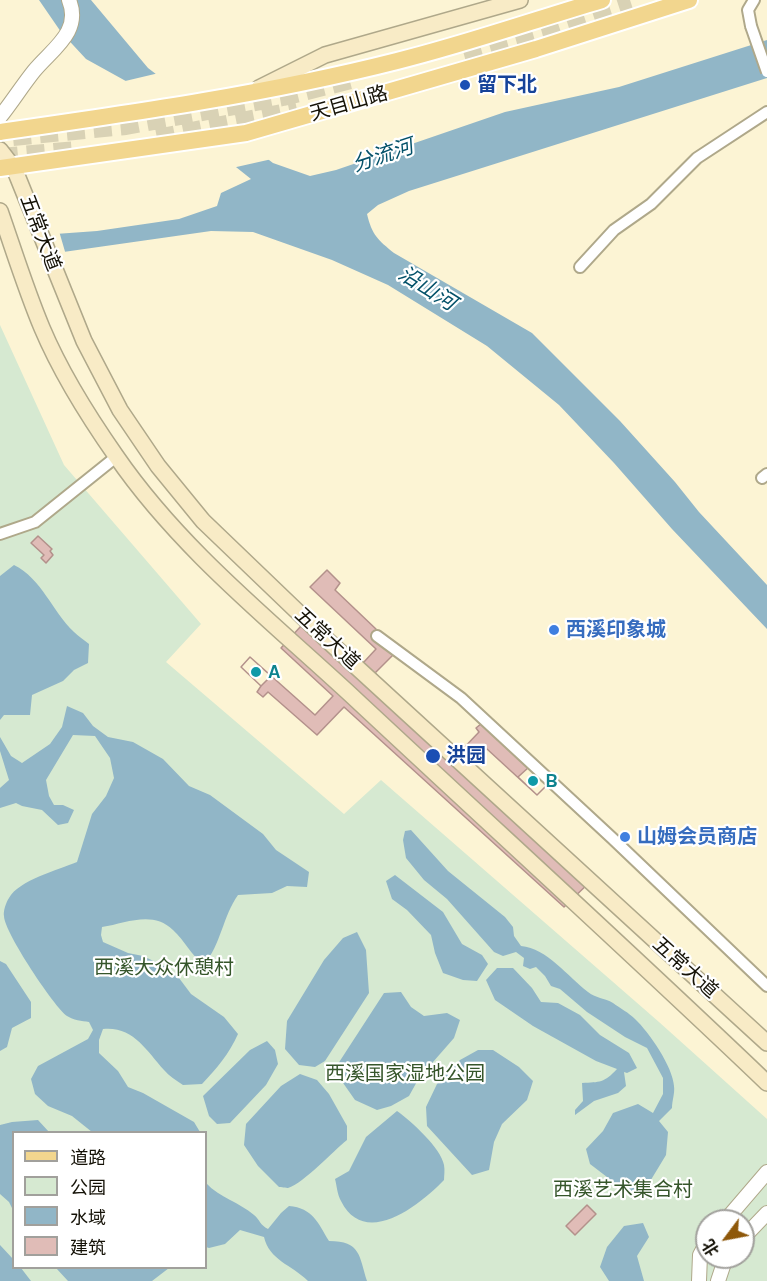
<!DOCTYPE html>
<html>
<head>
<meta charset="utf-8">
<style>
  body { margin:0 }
  #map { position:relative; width:767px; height:1281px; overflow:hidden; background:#fcf4d4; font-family:Karla,"Noto Sans SC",sans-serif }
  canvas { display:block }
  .legend { position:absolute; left:12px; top:1131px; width:195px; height:138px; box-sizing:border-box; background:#fff; border:2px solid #a1a09c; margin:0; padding:8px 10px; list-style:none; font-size:18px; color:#151207 }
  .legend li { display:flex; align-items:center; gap:12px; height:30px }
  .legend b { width:30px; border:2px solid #a1a09c }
  .north { position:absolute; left:695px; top:1209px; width:60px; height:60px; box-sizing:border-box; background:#fff; border:2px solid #a1a09c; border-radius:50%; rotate:238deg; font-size:16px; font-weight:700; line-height:24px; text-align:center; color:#151207 }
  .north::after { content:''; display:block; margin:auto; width:21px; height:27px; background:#8e580a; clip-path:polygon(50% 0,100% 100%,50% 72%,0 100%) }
</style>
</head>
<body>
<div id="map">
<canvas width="767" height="1281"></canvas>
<ul class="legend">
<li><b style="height:8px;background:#f2d68e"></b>道路</li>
<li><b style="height:16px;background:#d6e9d1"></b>公园</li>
<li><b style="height:16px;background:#91b6c7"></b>水域</li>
<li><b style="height:16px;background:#e0bcb7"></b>建筑</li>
</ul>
<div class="north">北</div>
</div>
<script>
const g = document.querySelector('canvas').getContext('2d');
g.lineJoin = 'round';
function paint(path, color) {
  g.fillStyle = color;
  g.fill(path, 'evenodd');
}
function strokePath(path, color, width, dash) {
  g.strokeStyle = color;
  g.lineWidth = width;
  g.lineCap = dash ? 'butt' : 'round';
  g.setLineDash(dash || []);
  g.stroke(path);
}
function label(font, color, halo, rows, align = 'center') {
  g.font = font + ' Karla,"Noto Sans SC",sans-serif';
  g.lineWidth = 4.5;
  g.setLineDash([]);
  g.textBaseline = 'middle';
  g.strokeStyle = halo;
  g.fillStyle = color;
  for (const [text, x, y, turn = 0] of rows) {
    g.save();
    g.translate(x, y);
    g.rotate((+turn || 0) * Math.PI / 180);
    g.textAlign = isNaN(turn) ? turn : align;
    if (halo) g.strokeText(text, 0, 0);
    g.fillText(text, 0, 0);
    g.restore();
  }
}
paint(new Path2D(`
  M0,325L64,465L201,624L166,662L344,814L381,780L659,1022L767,1119V1281H0ZM14,1132H206V1268H14ZM707,1221H743V1257H707Z`), '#d6e9d1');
paint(new Path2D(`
  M39,0H91L148,68L273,163L310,176L336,170L505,112L619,87L767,40V78L409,191L378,205L367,214C372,235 378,240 394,253L532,333L620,421L675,482L699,512L767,585V629L672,529L614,463L559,405L487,346L388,285L332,260L253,232L211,231L0,261V238L97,231L179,219L217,206L221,193L251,179L133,85L86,59L61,32Z
  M14,565C42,579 52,611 74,632C78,636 84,640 89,644L88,663L74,670L63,681L32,695L30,715H4L0,720V576Z
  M67,706L83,713L93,726L108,737L133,742L163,759L189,786L210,795L263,834L276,850L309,872L307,887L287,886L272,893L238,895C223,916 221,944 204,965C190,954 185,941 173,930C153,910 126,923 102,927L101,935L103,942L128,953L143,956L164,966L179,978L191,994L224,1017L238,1034C229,1054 217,1068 202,1084L183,1085C176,1080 169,1076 164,1070C146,1050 133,1026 103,1029L99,1040V1053L118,1071L128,1087L143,1093L194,1122L200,1132H92L72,1116L48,1106L35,1094L31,1079L38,1066L88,1039L93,1030L89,1022C82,1021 73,1020 67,1016C55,1008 4,932 4,916C3,912 6,902 9,898C19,880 58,870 77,862L92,814L106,796L114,778L110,758L95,736L73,735L46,780L49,796L54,805H63L74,810L68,823L58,825L42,810L22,806L16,803L0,808V788L9,780L0,751V737L11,756L22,763L50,744L62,727Z
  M411,830L448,871L505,917L513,927L514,936L521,946C547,948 568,977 588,992C595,998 605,998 613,1003C620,1008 629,1013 635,1019C649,1032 673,1067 674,1086C675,1093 672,1101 672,1108L659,1121L668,1132L666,1155L646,1188L636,1194L624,1190L590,1164L586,1149L603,1131L613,1113L638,1104L653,1113L663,1094V1078L647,1048L625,1037L587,1012L560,989L551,986L545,976L536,967L530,969L523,966L524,958L516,952L503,956L494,952L447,899L424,880L406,858L403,840L405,831Z
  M395,875L443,912L462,944L482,955L488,964L477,981L463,980L443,973L435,953L431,935L407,910L392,899L386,881Z
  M357,932L366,950L369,993L325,1061L315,1067L299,1065L285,1049L287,1021L324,960L343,938Z
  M0,961L6,964L31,1002V1018L12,1028L7,1047L0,1051Z
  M497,968H513L532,988L541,1002L558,1003L580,1015L600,1035L629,1053L637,1068L627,1073L624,1072L626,1086L618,1093L594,1101L575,1115V1110L583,1101L582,1083C600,1082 604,1083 617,1069L596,1061L533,1026L495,1000L486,980Z
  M401,992L411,1007L424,1016L447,1013L460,1020L454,1038L419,1078L409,1096L391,1106L377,1110L355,1100L334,1070L384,993Z
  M267,1041L275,1050L278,1064L266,1085L230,1123L217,1124L209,1116L203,1096L250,1050Z
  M478,1050H493L519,1067L533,1081L527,1100L502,1124L494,1142L489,1170L472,1175L427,1126L426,1107L437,1084L460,1060Z
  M300,1074L317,1080L329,1094L347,1126V1140C333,1151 304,1183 288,1188C287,1188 280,1187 279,1187L258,1166L244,1145L246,1124L281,1086Z
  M397,1111C411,1121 441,1148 444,1165C445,1170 444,1176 444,1180C420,1205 365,1249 341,1201C337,1194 337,1186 335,1179L349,1171L366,1137Z
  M38,1120L49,1132H14L13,1210L9,1202L0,1194V1125L12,1122Z
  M206,1183C220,1198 239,1202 254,1215C260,1220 260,1225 268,1229L281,1213L289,1206C313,1208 318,1223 329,1241C361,1241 359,1256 367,1281H308C292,1265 269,1260 264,1237L240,1230L225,1244L209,1248L206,1247Z
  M643,1223L649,1237L637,1256L644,1281H609L600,1267L607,1247L624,1226Z
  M0,1245L13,1259L14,1268H21L31,1281H0Z
  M56,1268H169L152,1281H68Z`), '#91b6c7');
paint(new Path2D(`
  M159,73L272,159L232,168L121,82Z
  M59,231L66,255L0,264V235Z`), '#fcf4d4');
const building = new Path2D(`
  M38,536L52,549L50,551L53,555L46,563L41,558L44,555L31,543Z
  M327,570L340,583L335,590L398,650L375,673L459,753L479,732L476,728L482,723L548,784L537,795L487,749L472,764L594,878L564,907L344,707L317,735L268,692L263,697L257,692L261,686L241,667L250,657L315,715L333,696L281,648L311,615L363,663L376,649L310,587Z
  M250,657L271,676L261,686L241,667Z
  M529,767L548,784L537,795L518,777Z
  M587,1205L596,1214L575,1235L566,1226Z`);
paint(building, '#e0bcb7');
strokePath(building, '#b3918b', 1.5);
strokePath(new Path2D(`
  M463,51L542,29L630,0
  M13,137L126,126L283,97L355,79
  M157,138L297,110
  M0,157L76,150`), '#d9d2b5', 18, [18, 9]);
const minor = new Path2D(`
  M751,26L748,10L754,0
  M580,267L614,230L651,204L697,158L767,112
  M762,478L767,474
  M0,534L35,522L116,457
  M377,636L461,698L612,838L767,986`);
const tertiary = new Path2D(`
  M0,117C12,102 22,86 34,71C52,49 82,32 69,0
  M725,1221L767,1172
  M743,1238L767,1213
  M699,1281L700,1255L707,1242
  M718,1281L726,1257`);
const secondary = new Path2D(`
  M259,88L325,55L520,0
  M0,150L14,168L84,341L120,410L158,466L203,521L327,640L767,1043
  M0,211C14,251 26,290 42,328C61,373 88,416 116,456C180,549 270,620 352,696C490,825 630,952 767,1083`);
const primary = new Path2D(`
  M0,132C133,113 267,94 397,61C466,44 534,20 602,0
  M0,168L246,133L536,49L689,0`);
strokePath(minor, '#afa88a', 14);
strokePath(tertiary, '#afa88a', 16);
strokePath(secondary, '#afa88a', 18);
strokePath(primary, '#fff', 20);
strokePath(minor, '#fff', 10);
strokePath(tertiary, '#fff', 14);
strokePath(secondary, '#f8ebc6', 15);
strokePath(primary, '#f2d68e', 16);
const minorBridge = new Path2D(`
  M751,26L767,72`);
strokePath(minorBridge, '#afa88a', 14, []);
strokePath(minorBridge, '#fff', 10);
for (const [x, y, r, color] of [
  [465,85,6,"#1a4fb4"],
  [554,630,6,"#3f7fe0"],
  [256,672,6,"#0f9aa8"],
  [433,756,8,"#1a4fb4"],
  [533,781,6,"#0f9aa8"],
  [625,837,6,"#3f7fe0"]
]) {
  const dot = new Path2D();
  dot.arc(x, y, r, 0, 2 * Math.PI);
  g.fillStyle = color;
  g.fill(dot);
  strokePath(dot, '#fff', 2);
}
label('bold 20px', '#164399', '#fff', [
  ["留下北",477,85],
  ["洪园",446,756]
], 'left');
label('20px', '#151207', '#fff', [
  ["天目山路",349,104,-16],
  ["五常大道",40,233,69],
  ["五常大道",327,639,43],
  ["五常大道",685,968,42]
]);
label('bold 20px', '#366cbe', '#fff', [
  ["西溪印象城",566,630],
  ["山姆会员商店",637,837]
], 'left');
label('bold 20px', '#0d838f', '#fff', [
  ["A",268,672],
  ["B",545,781]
], 'left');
label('20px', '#36562b', '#fff', [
  ["西溪大众休憩村",164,968],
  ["西溪国家湿地公园",405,1074],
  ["西溪艺术集合村",623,1190]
]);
label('italic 21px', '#035169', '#fff', [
  ["分流河",383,156,-18],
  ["沿山河",427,289,32]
]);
</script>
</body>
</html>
